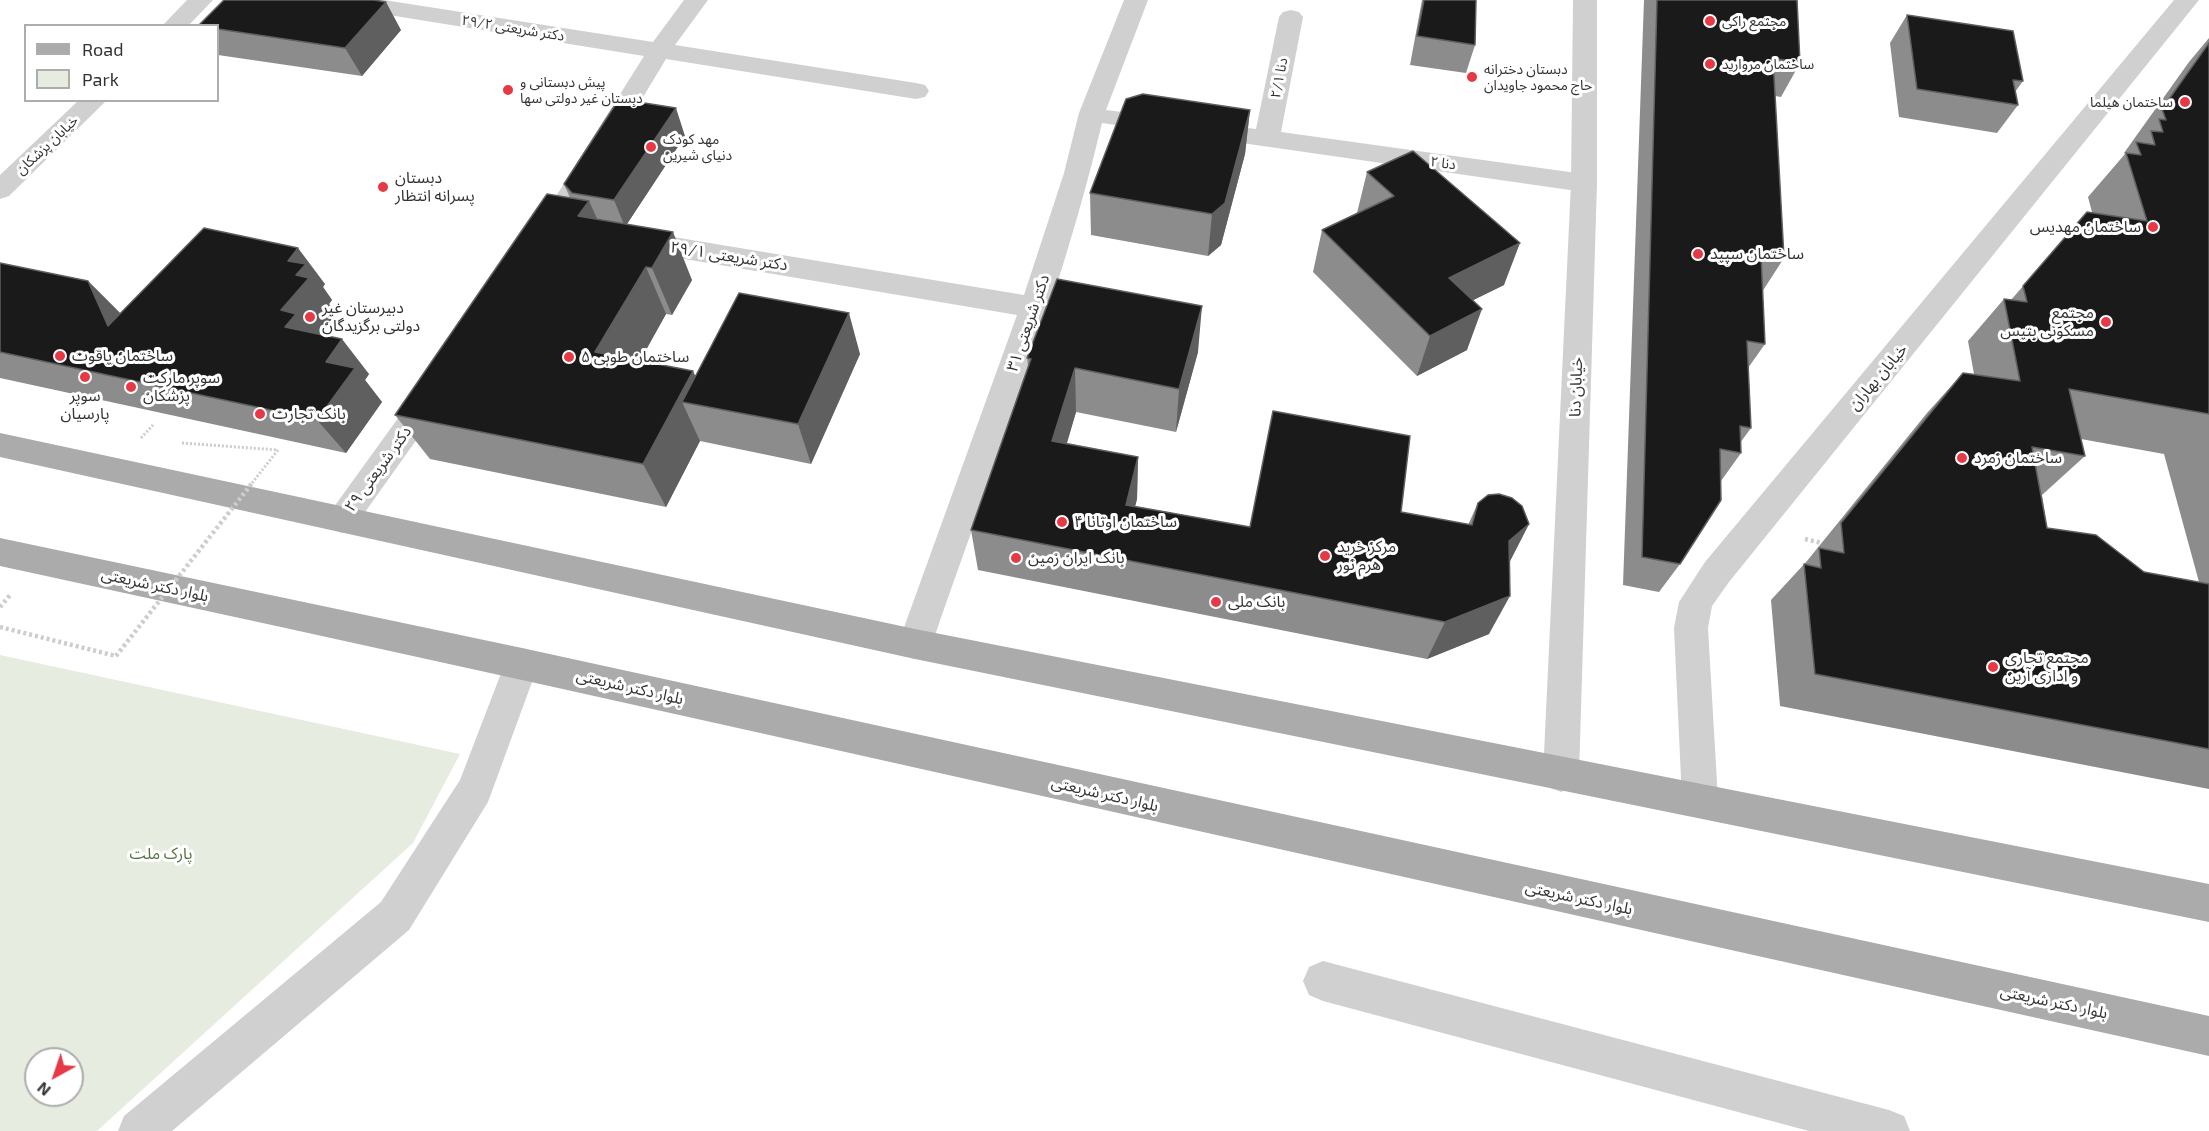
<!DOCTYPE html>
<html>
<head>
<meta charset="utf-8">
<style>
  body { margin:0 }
  #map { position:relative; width:2209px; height:1131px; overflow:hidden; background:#fff; font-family:"Exo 2",sans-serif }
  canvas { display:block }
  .legend { position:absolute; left:24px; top:24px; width:195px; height:78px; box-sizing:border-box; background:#fff; border:2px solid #adadad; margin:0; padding:8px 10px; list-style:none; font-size:18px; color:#333 }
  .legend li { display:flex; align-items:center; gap:12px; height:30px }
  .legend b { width:30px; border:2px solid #adadad }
  .north { position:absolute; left:24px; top:1047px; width:60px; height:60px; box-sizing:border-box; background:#fff; border:2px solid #adadad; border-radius:50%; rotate:220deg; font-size:16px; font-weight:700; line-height:24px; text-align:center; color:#333 }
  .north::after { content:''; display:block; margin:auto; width:21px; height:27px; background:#e63946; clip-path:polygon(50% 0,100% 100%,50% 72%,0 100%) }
</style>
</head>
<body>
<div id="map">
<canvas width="2209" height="1131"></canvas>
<ul class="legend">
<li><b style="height:8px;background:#ababab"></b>Road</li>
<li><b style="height:16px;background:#e6ecdf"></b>Park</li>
</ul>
<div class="north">N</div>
</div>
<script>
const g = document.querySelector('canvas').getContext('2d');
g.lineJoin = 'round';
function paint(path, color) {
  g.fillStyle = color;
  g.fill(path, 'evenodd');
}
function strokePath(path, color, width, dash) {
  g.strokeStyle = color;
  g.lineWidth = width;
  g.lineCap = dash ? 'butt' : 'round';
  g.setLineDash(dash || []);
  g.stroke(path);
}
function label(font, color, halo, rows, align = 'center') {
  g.font = font + ' "Exo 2","Noto Sans Arabic",sans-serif';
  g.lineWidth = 6;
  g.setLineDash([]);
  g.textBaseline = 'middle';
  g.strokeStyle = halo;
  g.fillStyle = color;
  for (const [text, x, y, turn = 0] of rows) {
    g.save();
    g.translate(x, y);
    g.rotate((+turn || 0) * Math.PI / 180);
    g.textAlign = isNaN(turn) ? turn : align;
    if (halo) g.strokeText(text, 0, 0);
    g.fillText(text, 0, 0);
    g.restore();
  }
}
paint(new Path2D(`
  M0,655L460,754L413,843L97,1131H0ZM36,1059H72V1095H36Z`), '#e6ecdf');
strokePath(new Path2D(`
  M141,438L153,425
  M182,443L278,450`), '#cdcdcd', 3, [2, 2]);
strokePath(new Path2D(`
  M1805,539L1826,544
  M0,607L11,594
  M0,627L116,656`), '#cdcdcd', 4.5, [3, 3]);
paint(new Path2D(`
  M327,0H384L653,42L684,0H708L675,45L916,83L925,85L929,91L925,97L916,99L666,59L555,243L545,246L535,243L531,236L644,56L339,7L331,5Z
  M1124,0H1148L1106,110L1256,129L1279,17L1283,12L1291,10L1299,12L1303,17L1281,132L1584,174L1593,177L1597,183L1593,189L1584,192L1102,123C1060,300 991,472 932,644L927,655L915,659L903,655L898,644L1017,315L637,251L627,248L623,241L627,234L637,231L1024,295L1064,173L1079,113Z
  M433,381L444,385L448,393L444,401L353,529L342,533L331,529L326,520L331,511L422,385Z
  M522,648L534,652L539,663L488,802L409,930L172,1131H118L124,1116L381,902L460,780L505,663L510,652Z
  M1323,961L1889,1110L1904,1116L1910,1131H1809L1323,1001L1309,995L1303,981L1309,967Z`), '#d0d0d0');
paint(new Path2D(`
  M187,0H213L188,26H162Z
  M1573,0H1597V183L1579,775L1574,787L1561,792L1548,787L1543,775L1571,183Z
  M2174,0H2199L1729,582L1712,606L1708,628L1718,800L1713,812L1700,818L1687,812L1682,800L1674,628L1679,602L1705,562Z
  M79,100H107L9,196L0,199V175Z`), '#d0d0d0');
paint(new Path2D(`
  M0,433L915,629L2209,884V922L915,659L0,457Z
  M0,538L522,648L2209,1016V1056C1473,894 737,725 0,566Z`), '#ababab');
strokePath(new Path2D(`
  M252,483L278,450`), '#cdcdcd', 3, [2, 2]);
strokePath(new Path2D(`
  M116,656L253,482`), '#cdcdcd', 4.5, [3, 3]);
paint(new Path2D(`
  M1422,0H1476L1475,45L1466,73L1410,65Z
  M1644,0H1797L1800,63L1781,97L1775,96L1784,258L1762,292L1765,344L1748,368L1751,428L1740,443L1741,453L1721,481L1680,564L1659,592L1623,585Z
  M1907,15L2023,81L2015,92L2018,105L1997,133L1899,117L1890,43Z
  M218,26L401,30L362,76L218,55Z
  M2209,38V789L1780,706L1771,600L1807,561L1927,413L1963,373L1974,374L1968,341L2004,299L2011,300L2087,212H2092L2088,197L2125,154L2124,153L2189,62ZM2081,439L2164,454L2199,582L2144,572L2047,528L2042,495L2085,456Z
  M1250,110L1245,154L1221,245L1208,256L1091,235L1090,193Z
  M685,136L627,224L692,280L672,315L666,314L640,361L693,371L695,376L860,354L811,464L700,441L666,507L430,459L395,415L570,198L564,184Z
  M1367,172L1504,285L1473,300L1467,350L1417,376L1313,272L1322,230L1357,213Z
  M0,263L88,281L120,313L325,284L323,287L332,300L329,304L336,314L319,334L369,374L365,380L382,402L346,453L0,378Z
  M1198,352L1176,432L1076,412L1067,443L1138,457L1137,499L1135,506L1250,527L1401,512L1468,525L1478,503L1529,524L1509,563L1489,634L1427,659L978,570L971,530L1028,366L1027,358Z`), '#8c8c8c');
paint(new Path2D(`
  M386,2L401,30L362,76L345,48Z
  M676,108L685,136L625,227L614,200Z
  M1250,110L1245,154L1221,245L1208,256L1212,214Z
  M589,201L611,249L578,216Z
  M673,232L692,280L672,315L652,268Z
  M1520,243L1504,285L1435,319L1449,278Z
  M298,248L325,284L323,287L332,300L329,304L336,314L315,339L285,327L281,310L296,275L288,261Z
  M646,267L666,314L619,398L595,352Z
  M88,281L123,316L108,326Z
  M1202,306L1198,352L1176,432L1179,389Z
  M1482,309L1467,350L1417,376L1430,336Z
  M849,313L860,354L811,464L798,424Z
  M342,339L369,374L365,380L382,402L346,453L317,420L326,362Z
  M1075,368L1076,412L1055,483L1052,441Z
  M693,371L709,407L682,402L700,441L666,507L643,464Z
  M1138,457L1137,499L1125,546L1126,505Z
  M1529,524L1508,565L1509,541Z
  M1510,596L1489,634L1427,659L1445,622Z`), '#5f5f5f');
const building = new Path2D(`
  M224,0H374L386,2L345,48L218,29V26H198Z
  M1424,0H1476L1475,45L1417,36Z
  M1657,0H1797L1800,63L1773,58L1784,258L1761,254L1765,344L1747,341L1751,428L1740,426L1741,453L1720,449L1721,500L1680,564L1642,557Z
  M1907,15L2013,31L2023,81L2013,80L2018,105L1917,89Z
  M2209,43V414L2069,389L2085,456L2032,447L2047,528L2096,535L2144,572L2209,584V749L1815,674L1804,564L1821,568L1819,548L1844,553L1841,523L1963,373L2020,381L2004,299L2027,302L2023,286L2087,212L2147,221L2126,153L2141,155L2136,142L2155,145L2151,131L2163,132L2159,119L2166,120L2162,109Z
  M1143,94L1250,110L1225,203L1212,214L1090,193L1126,99Z
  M619,99L676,108L614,200L572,193L564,184Z
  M1413,151L1520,243L1449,278L1482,309L1430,336L1322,230L1394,196L1367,172Z
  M547,194L589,201L578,216L673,232L652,268L646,267L595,352L693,371L643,464L395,415Z
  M204,228L298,248L288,261L306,264L296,275L309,278L281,310L296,314L285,327L342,339L326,362L355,368L317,420L0,352V263L88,281L108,326Z
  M1057,279L1202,306L1179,389L1075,368L1052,441L1138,457L1126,505L1250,527L1273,411L1410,436L1401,512L1472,525L1478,503L1488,495L1499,494L1512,498L1522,506L1529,524L1509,541L1510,596L1445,622L971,530L1031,359L1027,358Z
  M739,293L849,313L798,424L682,402Z`);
paint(building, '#1a1a1a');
strokePath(building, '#5f5f5f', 1.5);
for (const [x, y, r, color] of [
  [1710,21,6,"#e63946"],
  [1710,64,6,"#e63946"],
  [1472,77,6,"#e63946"],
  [508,90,6,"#e63946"],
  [2185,102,6,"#e63946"],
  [651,147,6,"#e63946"],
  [383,187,6,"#e63946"],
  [2153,227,6,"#e63946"],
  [1698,254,6,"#e63946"],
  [310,317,6,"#e63946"],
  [2106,322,6,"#e63946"],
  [60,356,6,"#e63946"],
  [569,357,6,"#e63946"],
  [85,377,6,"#e63946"],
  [131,387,6,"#e63946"],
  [260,414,6,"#e63946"],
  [1962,458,6,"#e63946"],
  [1062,522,6,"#e63946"],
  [1325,556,6,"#e63946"],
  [1016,558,6,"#e63946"],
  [1216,602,6,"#e63946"],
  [1993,667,6,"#e63946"]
]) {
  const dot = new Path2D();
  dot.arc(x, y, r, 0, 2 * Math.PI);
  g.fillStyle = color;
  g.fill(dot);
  strokePath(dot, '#fff', 2);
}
label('14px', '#333', '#fff', [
  ["مجتمع راکی",1722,21],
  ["ساختمان مروارید",1722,64],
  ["دبستان دخترانه",1484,69],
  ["حاج محمود جاویدان",1484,85],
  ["پیش دبستانی و",520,82],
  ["دبستان غیر دولتی سها",520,98],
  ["ساختمان هیلما",2173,102,"right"],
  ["مهد کودک",663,139],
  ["دنیای شیرین",663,155]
], 'left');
label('14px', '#333', '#fff', [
  ["۲۹/۲ دکتر شریعتی",513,28,9],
  ["۲/۱ دنا",1279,78,-79],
  ["خیابان پزشکان",47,145,-43],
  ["۲ دنا",1443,163,8]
]);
label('16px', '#333', '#fff', [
  ["دبستان",395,178],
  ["پسرانه انتظار",395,196],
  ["ساختمان مهدیس",2141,227,"right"],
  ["ساختمان سپید",1710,254],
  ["دبیرستان غیر",322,308],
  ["دولتی برگزیدگان",322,326],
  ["مجتمع",2094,313,"right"],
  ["مسکونی بتیس",2094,331,"right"],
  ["ساختمان یاقوت",72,356],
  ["ساختمان طوبی ۵",581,357],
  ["سوپر مارکت",143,378],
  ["پزشکان",143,396],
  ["سوپر",85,396,"center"],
  ["پارسیان",85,414,"center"],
  ["بانک تجارت",272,414],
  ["ساختمان زمرد",1974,458],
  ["ساختمان اوتانا ۴",1074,522],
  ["مرکز خرید",1337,547],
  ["هرم نور",1337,565],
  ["بانک ایران زمین",1028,558],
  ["بانک ملی",1228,602],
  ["مجتمع تجاری",2005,658],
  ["و اداری آرین",2005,676]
], 'left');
label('16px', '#333', '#fff', [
  ["۲۹/۱ دکتر شریعتی",729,256,9],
  ["۳۱ دکتر شریعتی",1028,323,-71],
  ["خیابان بهاران",1878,377,-50],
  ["خیابان دنا",1576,387,-88],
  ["۲۹ دکتر شریعتی",378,469,-54],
  ["بلوار دکتر شریعتی",155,585,12],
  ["بلوار دکتر شریعتی",630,687,13],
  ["بلوار دکتر شریعتی",1105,794,13],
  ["بلوار دکتر شریعتی",1579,898,12],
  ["بلوار دکتر شریعتی",2054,1002,12]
]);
label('16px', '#56703f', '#fff', [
  ["پارک ملت",161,854]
]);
</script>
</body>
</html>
